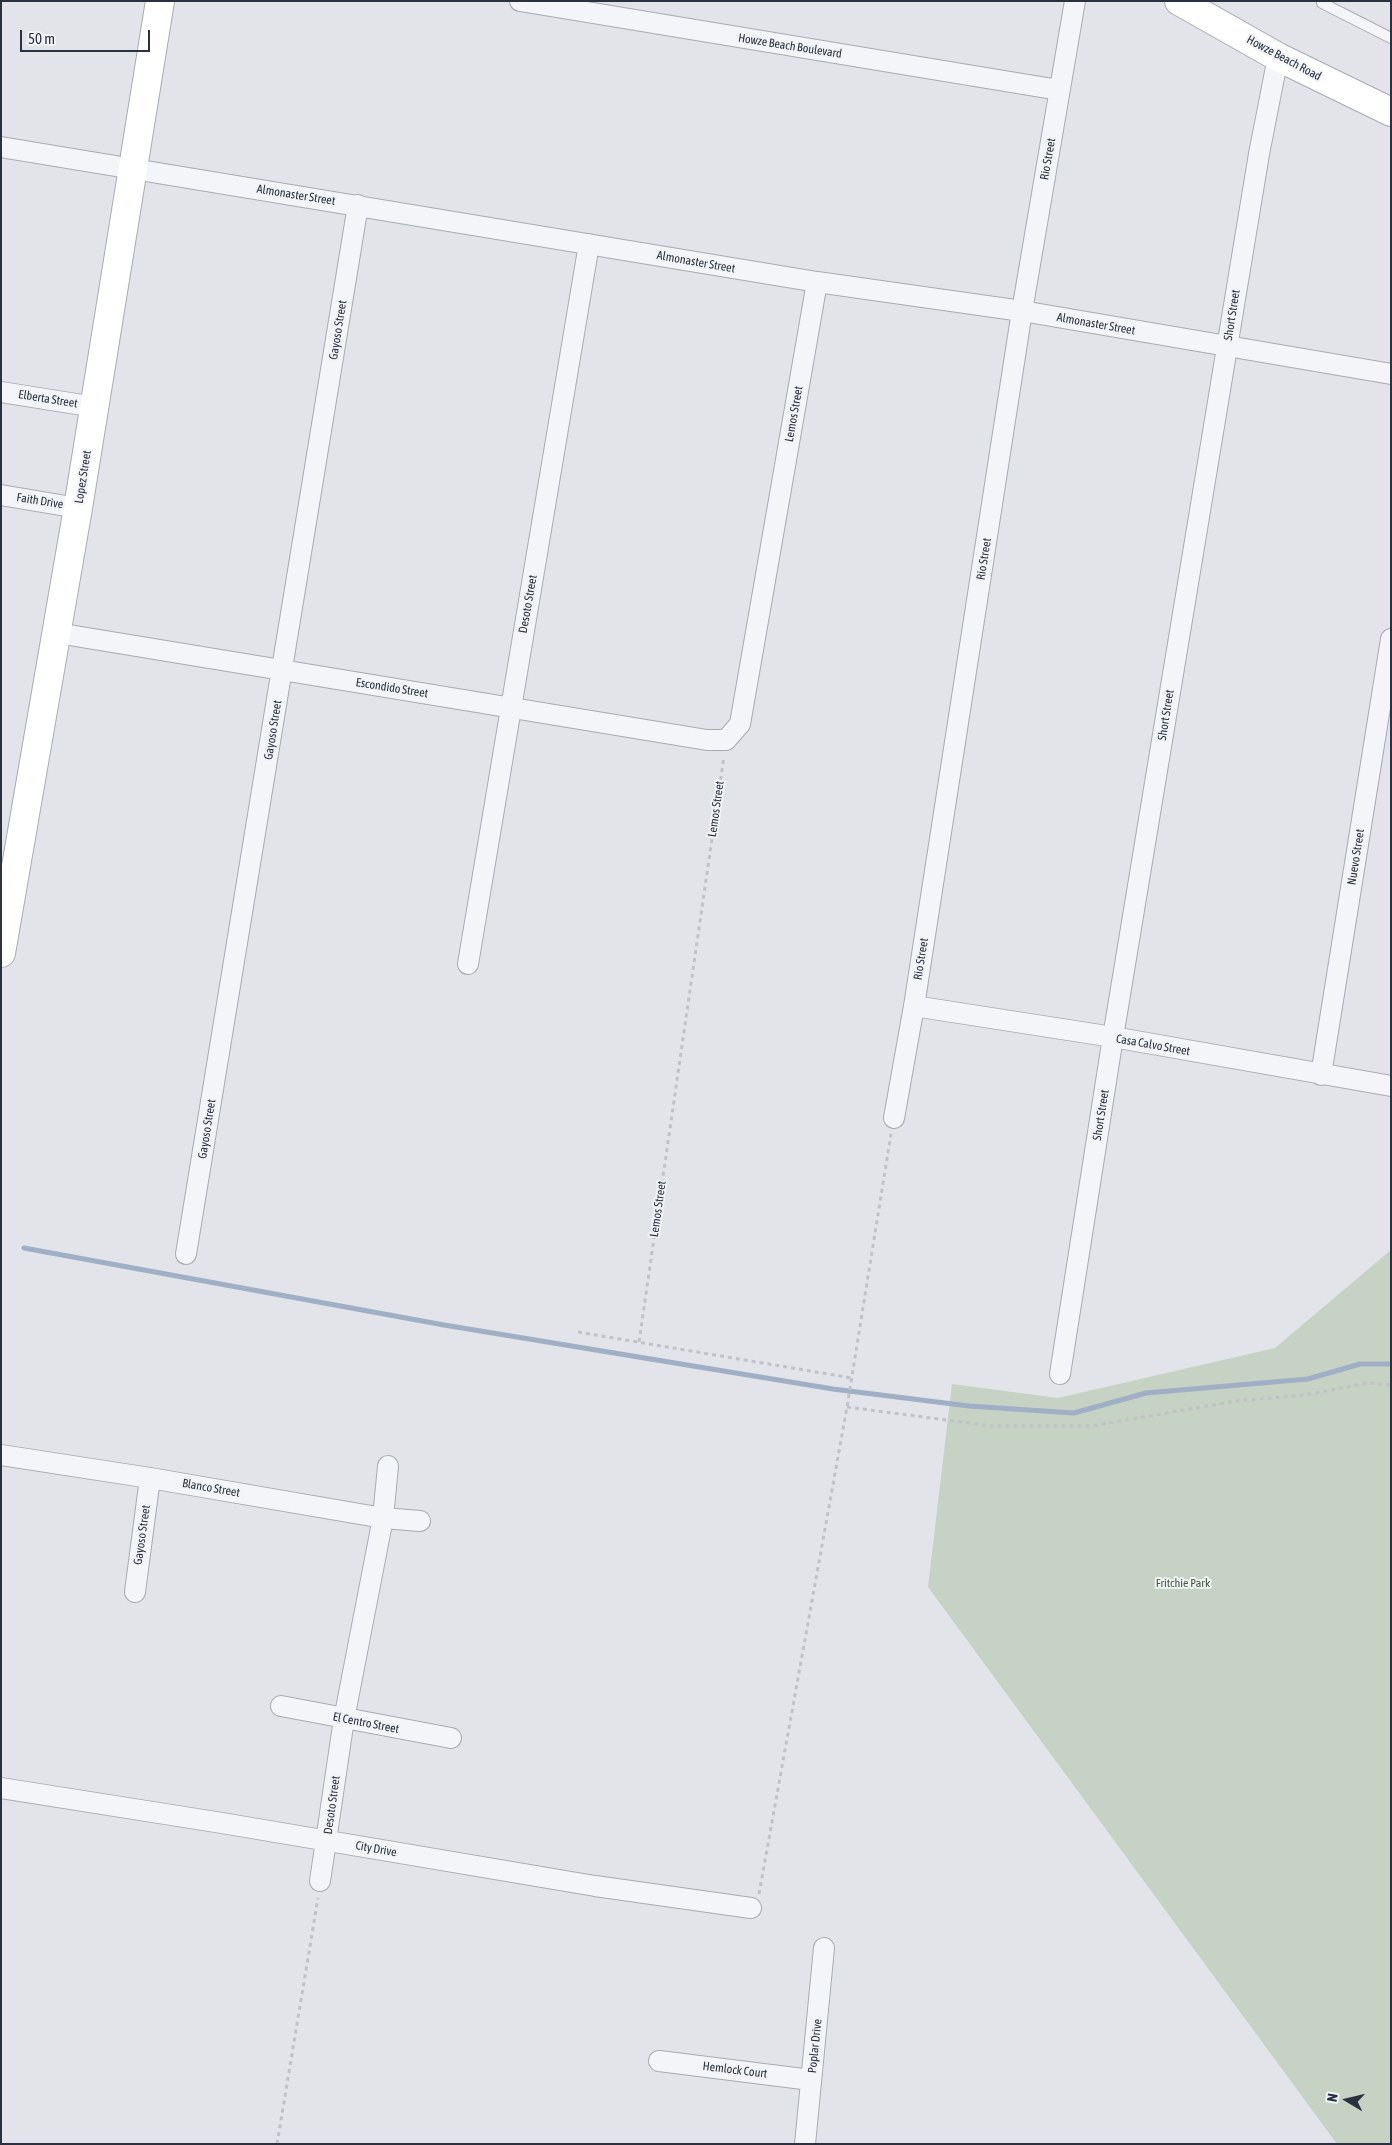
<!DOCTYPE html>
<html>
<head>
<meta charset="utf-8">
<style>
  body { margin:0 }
  #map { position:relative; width:1392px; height:2145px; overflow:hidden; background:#e2e4e9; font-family:"Asap Condensed",sans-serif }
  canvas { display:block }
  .frame { position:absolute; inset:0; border:2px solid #2b3140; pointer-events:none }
  .north { position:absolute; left:1322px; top:2075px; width:50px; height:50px; -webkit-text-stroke:4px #f1f3f7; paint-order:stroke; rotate:279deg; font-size:14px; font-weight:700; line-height:20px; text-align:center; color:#2b3140 }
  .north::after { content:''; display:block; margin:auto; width:18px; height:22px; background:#2b3140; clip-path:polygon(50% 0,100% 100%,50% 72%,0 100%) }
  .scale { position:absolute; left:20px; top:30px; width:130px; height:22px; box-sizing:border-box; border:2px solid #2b3140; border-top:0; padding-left:6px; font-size:15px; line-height:18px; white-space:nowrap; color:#2b3140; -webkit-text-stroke:4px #f1f3f7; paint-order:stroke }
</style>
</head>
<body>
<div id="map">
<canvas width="1392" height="2145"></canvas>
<div class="frame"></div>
<div class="north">N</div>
<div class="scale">50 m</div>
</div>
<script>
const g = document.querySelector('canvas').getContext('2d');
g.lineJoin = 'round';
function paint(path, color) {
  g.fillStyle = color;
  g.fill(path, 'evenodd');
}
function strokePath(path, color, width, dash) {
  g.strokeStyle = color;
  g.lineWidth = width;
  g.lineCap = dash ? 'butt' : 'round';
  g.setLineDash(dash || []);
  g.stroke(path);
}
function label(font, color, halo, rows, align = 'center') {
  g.font = font + ' "Asap Condensed",sans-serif';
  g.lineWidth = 4;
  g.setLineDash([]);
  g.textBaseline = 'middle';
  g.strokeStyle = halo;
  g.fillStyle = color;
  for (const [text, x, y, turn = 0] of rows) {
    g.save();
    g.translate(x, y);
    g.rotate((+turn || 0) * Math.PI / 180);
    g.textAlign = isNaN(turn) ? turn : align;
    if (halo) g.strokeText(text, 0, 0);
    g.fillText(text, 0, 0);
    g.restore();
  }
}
paint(new Path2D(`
  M1391,1250V2144H1337L928,1587L952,1384L1058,1398L1275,1348Z`), '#c6d2c3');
strokePath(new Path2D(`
  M24,1248L444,1325L833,1389L969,1406L1074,1413L1146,1393L1308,1379L1360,1364H1391`), '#9fafc6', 5);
const lane = new Path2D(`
  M1323,1L1322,3L1391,38`);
const street = new Path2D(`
  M520,1L1059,90
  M1,147L817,282L1022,311L1391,374
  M1,392L95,407
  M1,495L78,508
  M57,633L707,740H726L740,724L817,282
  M468,964L589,244
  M914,1006L1113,1037L1391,1086
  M1321,1075L1391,639
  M894,1118L914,1006L1022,311L1075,1
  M186,1254L358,205
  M1060,1374L1113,1037L1259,154L1278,57
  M1,1455L150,1478L383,1518L420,1521
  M135,1592L150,1478
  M281,1706L451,1738
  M1,1788L222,1823L595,1886L751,1908
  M320,1881L344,1719L383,1518L388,1466
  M659,2061L811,2080
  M805,2144L824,1948`);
const secondary = new Path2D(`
  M1179,1L1278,57L1391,112
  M1,953L78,508L160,1`);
strokePath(lane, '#a7abb3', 12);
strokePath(street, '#a7abb3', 22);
strokePath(secondary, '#a7abb3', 30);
strokePath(new Path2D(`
  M578,1332L852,1378
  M639,1342L724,756
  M847,1407L992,1426H1091L1236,1401L1305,1395L1368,1383L1391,1385
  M759,1894L847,1407L891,1134
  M277,2144L318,1898`), '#c0c2c8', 3, [4, 4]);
strokePath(lane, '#f4f5f8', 10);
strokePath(street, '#f4f5f8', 20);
strokePath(secondary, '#fff', 28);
label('12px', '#2b3140', '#f1f3f7', [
  ["Howze Beach Boulevard",790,46,9],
  ["Howze Beach Road",1284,58,28],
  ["Rio Street",1048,159,-80],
  ["Almonaster Street",296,195,9],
  ["Almonaster Street",696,262,10],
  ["Short Street",1232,315,-81],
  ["Almonaster Street",1096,324,10],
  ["Gayoso Street",338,330,-81],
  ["Elberta Street",48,399,9],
  ["Lemos Street",794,414,-80],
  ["Lopez Street",83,477,-81],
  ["Faith Drive",40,501,9],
  ["Rio Street",984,559,-81],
  ["Desoto Street",528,604,-80],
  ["Escondido Street",392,688,9],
  ["Short Street",1166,715,-81],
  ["Gayoso Street",273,730,-81],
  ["Lemos Street",716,809,-82],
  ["Nuevo Street",1356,857,-81],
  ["Rio Street",921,959,-81],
  ["Casa Calvo Street",1153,1045,10],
  ["Short Street",1101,1115,-81],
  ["Gayoso Street",207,1129,-81],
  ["Lemos Street",658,1209,-82],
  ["Blanco Street",211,1488,10],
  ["Gayoso Street",142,1535,-82],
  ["El Centro Street",366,1723,11],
  ["Desoto Street",332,1805,-82],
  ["City Drive",376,1849,10],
  ["Poplar Drive",815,2046,-84],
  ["Hemlock Court",735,2070,7]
]);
label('12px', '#3d5a39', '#f1f3f7', [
  ["Fritchie Park",1183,1583]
]);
</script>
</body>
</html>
